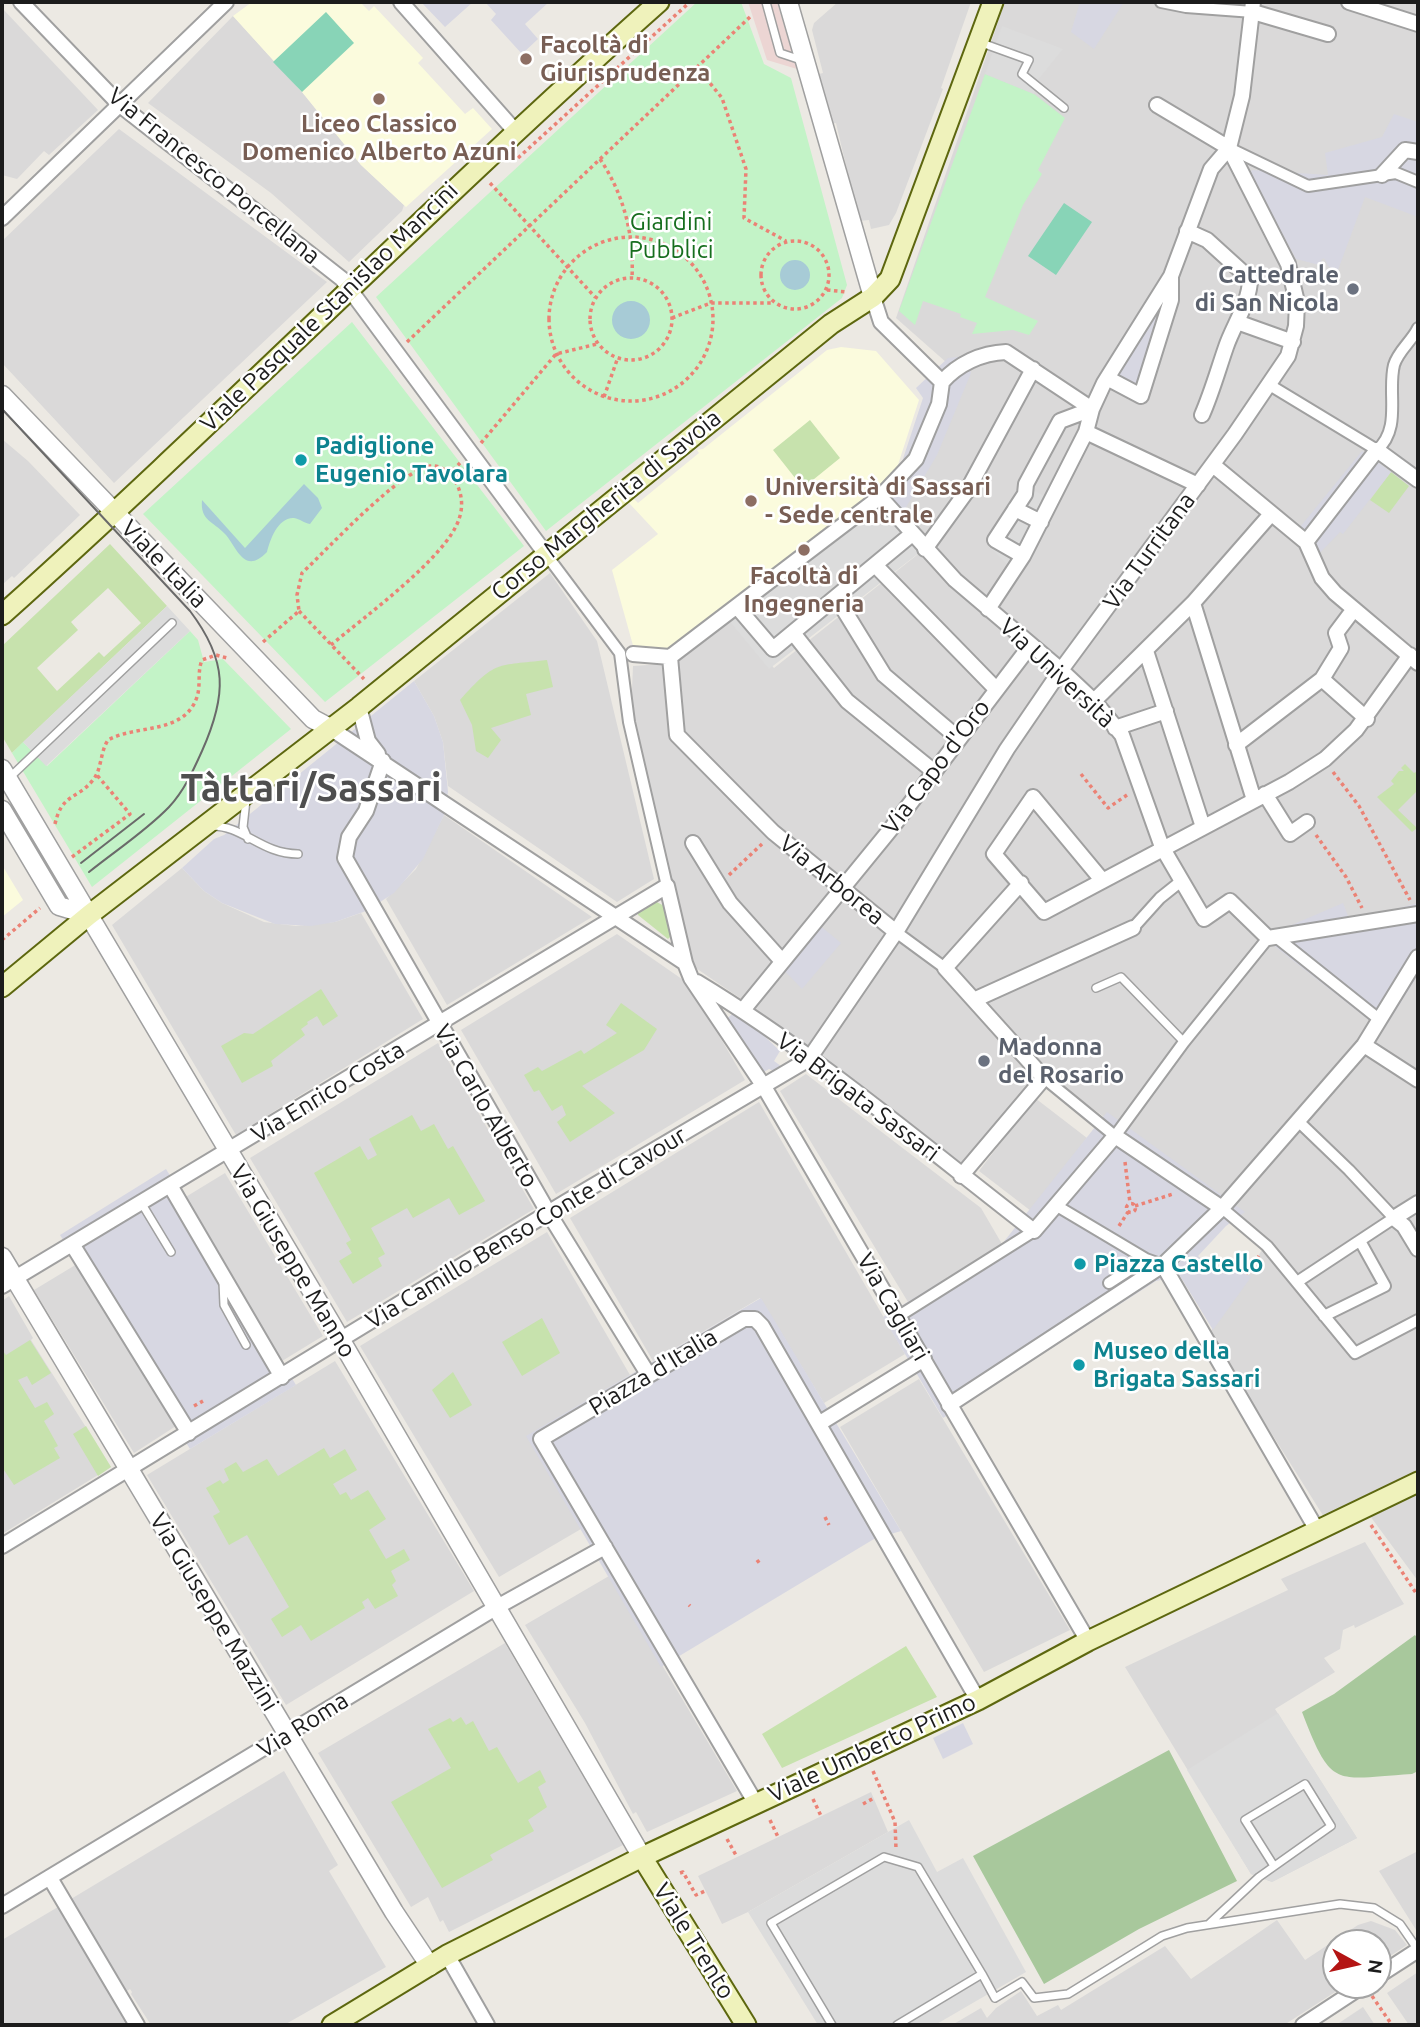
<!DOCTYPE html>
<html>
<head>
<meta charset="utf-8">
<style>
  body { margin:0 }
  #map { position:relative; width:1420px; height:2027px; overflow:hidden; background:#ece9e3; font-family:Ubuntu,sans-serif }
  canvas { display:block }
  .frame { position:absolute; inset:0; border:4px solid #1c1c1c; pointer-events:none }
  .north { position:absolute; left:1322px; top:1929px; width:70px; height:70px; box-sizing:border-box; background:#fff; border:2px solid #a4a4a4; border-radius:50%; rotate:98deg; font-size:19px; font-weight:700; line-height:28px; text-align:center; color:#1c1c1c }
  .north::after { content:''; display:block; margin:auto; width:24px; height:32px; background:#b41514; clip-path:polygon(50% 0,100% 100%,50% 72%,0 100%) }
</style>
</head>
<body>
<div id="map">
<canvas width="1420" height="2027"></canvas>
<div class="frame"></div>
<div class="north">N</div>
</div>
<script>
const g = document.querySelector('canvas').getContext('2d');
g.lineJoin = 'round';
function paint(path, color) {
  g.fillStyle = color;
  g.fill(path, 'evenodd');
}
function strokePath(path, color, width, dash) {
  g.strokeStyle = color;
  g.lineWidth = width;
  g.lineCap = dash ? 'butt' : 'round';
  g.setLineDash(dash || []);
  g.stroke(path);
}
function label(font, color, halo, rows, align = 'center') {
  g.font = font + ' Ubuntu,sans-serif';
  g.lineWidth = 5;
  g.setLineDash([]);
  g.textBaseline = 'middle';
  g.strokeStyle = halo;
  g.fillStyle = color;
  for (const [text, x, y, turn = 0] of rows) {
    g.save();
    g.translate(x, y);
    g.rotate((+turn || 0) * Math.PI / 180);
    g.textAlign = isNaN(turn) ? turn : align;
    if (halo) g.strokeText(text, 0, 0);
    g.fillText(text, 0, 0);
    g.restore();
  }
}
paint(new Path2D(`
  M838,2H971L941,88L943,89L896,213L889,225L871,229L869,220L859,221L836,123L832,124L819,74L823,73L812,30L814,23Z
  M1005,2H1418V1581L1359,1501L1324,1517L1209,1334L1267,1242L1212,1195L1049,1077L963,1164L753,1007L687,962L631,714L633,666L663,664L726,613L774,668L922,551L897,521L964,378L896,318Z
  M2,8L98,110L49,155L44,151L17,179L2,175Z
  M233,16L302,92L361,165L404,205L402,211L349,262L271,193L148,103Z
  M119,129L327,282L114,483L2,363V241Z
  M2,439L28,461L80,515L14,578L12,576L2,585Z
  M550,573L597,641L654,879L617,902L448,786L443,742L434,716L414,681Z
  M444,815L592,917L447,1005L386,899L416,869Z
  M182,868L204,891L222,903L264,922L296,926L335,922L361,913L423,1019L236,1135L112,925Z
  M617,934L689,984L745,1080L556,1194L461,1030Z
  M438,1043L534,1209L347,1322L250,1158Z
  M806,1074L981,1208L1002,1244L908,1302L780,1091Z
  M1035,1098L1087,1138L1031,1211L979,1171Z
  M759,1102L905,1354L824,1403L760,1298L653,1361L570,1218Z
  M225,1173L323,1336L282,1361L184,1198Z
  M547,1232L630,1375L527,1436L581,1529L499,1577L360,1346Z
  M77,1264L176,1426L134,1453L34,1290Z
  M9,1296L33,1338L31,1340L111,1467L2,1534V1301Z
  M335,1361L474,1591L286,1705L147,1475Z
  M919,1379L1070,1630L984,1672L840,1427Z
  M1365,1542L1404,1604L1355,1628L1354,1625L1343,1630L1340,1649L1324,1658L1335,1672L1275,1709L1357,1838L1272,1882L1251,1874L1125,1667L1288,1590L1281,1579Z
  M609,1576L737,1791L647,1832L636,1812L633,1814L585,1723L525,1625Z
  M505,1643L623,1845L449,1932L443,1920L440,1922L428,1897L411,1907L318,1753Z
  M284,1771L338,1865L329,1871L386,1967L284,2025H151L131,1994L132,1992L130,1989L125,1992L71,1899Z
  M871,1792L888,1832L748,1912L722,1924L698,1876Z
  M1418,1851V1933L1379,1871Z
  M58,1907L129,2025H2V1940Z
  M1277,1920L1305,1960L1358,1925L1371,1921L1395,1930L1407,1945L1378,1964V1943H1336V1985H1346L1284,2025H952L981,2008L987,2018L996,2008L1021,1991L1037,2016L1058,2005L1061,2010L1165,1946L1191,1979Z
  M1418,1972V2025H1409L1387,1993Z
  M1363,2007L1375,2025H1336Z`), '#dad9d9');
paint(new Path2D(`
  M748,2H777L797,69L767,60Z`), '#ecd5d3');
paint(new Path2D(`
  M252,2H360L369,11L374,6L423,58L418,63L465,114L473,108L492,129L406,207L361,165L302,92L233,16Z
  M841,347L876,351L919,400L895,474L721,615L665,651L634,649L612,570L658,534L629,503L634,499L638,503L699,453L697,450L703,449L827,350Z
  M2,865L23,900L2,917Z`), '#fbfbdd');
paint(new Path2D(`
  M810,420L840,458L803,488L773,450Z
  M1391,472L1409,486L1389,513L1370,500Z
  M110,544L167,606L12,753L2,736V646ZM108,588L141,623L104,657L99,652L57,691L37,668L78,630L71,622Z
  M547,660L553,687L526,694L531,715L491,728L501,740L488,758L476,751L472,725L460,700C496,660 496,666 547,660Z
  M1405,764L1414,773L1418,771V790L1398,810L1417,828L1412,832L1377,797L1394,784L1391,781L1399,771H1404L1401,768Z
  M655,901L666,907L672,935L668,939L638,915V910Z
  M321,989L338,1016L323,1026L317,1016L307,1022L308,1024L301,1029L305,1035L271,1061L273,1066L242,1083L221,1046L244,1033L253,1034Z
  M621,1003L657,1029L644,1050L582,1086L615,1113L570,1142L557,1122L566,1115L562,1105L552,1111L539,1090L534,1092L524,1075L538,1067L542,1071L581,1050L584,1054L617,1033L606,1025Z
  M412,1115L421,1131L434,1124L448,1149L453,1146L485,1201L459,1215L449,1198L413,1218L407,1208L371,1228L385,1254L378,1258L382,1266L353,1284L339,1261L352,1253L346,1243L351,1240L314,1173L360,1146L368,1160L377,1155L369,1139Z
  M542,1318L560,1353L522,1376L502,1342Z
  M30,1340L51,1373L32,1385L27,1376L18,1380L35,1408L47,1402L54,1414L44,1421L58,1446L54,1448L60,1458L14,1485L2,1467V1350L6,1355Z
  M453,1372L472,1405L450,1418L432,1390Z
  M86,1426L111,1467L98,1476L73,1434Z
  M324,1448L330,1458L345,1449L357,1470L333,1484L340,1495L346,1492L351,1500L368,1490L386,1519L369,1530L386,1559L404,1549L410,1560L391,1571L396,1581L392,1585L398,1596L375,1609L368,1598L362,1602L365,1608L311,1641L301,1625L282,1637L271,1619L289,1607L247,1535L229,1545L213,1516L220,1512L206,1488L220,1480L223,1484L229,1480L224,1469L236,1462L243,1472L267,1459L278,1476Z
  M906,1646L937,1697L782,1768L762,1734Z
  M461,1717L466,1725L473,1721L489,1751L497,1747L518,1783L540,1770L546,1782L538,1787L547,1807L528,1820L534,1831L490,1855L493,1860L442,1888L391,1802L451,1768L428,1729L450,1718L453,1722Z`), '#c7e2ad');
paint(new Path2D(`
  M1415,1635L1418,1639V1771L1412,1774C1334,1779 1332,1790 1302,1712L1334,1694Z
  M1169,1750L1237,1881L1139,1929L1044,1984L973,1856Z`), '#a8c89c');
paint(new Path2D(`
  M697,2H741L764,64L791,78L847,285L842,298L546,531L376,297Z
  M985,74L1034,94L1065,118L1038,170L1042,174L1023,205L985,297L1038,321L1029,335L1013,330L972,334L977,323L960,317L961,314L923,301L915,325L899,311Z
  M352,322L524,546L325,702L143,514Z
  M190,631L198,640L204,662L223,659L291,729L92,887L12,753L23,742L47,766Z`), '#c3f3c7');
paint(new Path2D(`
  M326,12L354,43L302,92L273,62Z
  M1064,203L1092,222L1056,275L1028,256Z`), '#88d4b7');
paint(new Path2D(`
  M1002,26L1063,49L1038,80L1034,94L985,74Z
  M1027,487L1050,499L1012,569L988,546Z
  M876,500L919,553L769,669L726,617Z
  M167,606L190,631L46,766L23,742Z
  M1278,1713L1357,1838L1272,1882L1251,1874L1187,1770Z
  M909,1820L937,1872L963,1858L1026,1972L935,2025H818L748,1912Z`), '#dcdcdc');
paint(new Path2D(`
  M421,2H473L445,27Z
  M485,2H549L525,24L538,39L522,54L491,20L496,14Z
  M1080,2H1124L1094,49L1071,32Z
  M1394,114L1418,122V217L1365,197L1338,270L1329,267L1324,258L1321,260L1323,266L1296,259L1250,173L1252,170L1328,175L1325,153L1382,137Z
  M1161,302L1164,303L1141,387L1115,374Z
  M966,356L971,373L937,455L902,514L880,489L898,474L923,398L916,388L948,358Z
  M1362,451L1391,472L1343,534L1340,532L1315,558L1296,532Z
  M414,681L434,716L443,742L448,792L444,815L423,859L394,893L366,911L335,922L311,926L275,924L222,903L204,891L182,868L214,839L224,835Z
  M1343,903L1350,921L1418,903V975L1383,1031L1273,945V933Z
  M818,924L841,943L802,989L781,967Z
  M737,1010L780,1051L774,1061L785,1069L779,1073L769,1069L760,1074L724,1021Z
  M1107,1112L1245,1212L1226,1226L1198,1256L1218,1273L1228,1261L1251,1277L1213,1330L1180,1276L1156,1281L943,1418L883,1317L1002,1244Z
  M166,1169L296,1385L190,1449L60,1235Z
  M761,1298L901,1531L874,1539L661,1667L526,1436Z
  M963,1723L973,1744L943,1759L933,1738Z`), '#d7d7e2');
paint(new Path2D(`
  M780 275a15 15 0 1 1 30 0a15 15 0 1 1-30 0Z
  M612 320a19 19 0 1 1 38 0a19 19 0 1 1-38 0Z
  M304,484L318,498L322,508L310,524C304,523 300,519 294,518C278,517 270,540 267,552C244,576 237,547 225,534C213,521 200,521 202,500L245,548Z`), '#a7cbd6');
const service = new Path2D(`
  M766,2L780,53L801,60
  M979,42L1029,60L1022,74L1064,108
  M8,779L172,623
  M246,800L243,827L248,839
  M211,826C243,825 261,854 298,854
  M1096,988L1121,977L1184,1042
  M142,1204L171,1252
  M223,1282L224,1305L246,1345
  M1209,1924L1259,1877L1331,1826L1305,1784L1245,1820L1274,1866
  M982,1974L995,1998L1022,1982L1034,1998L1068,1994L1162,1936L1187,1928L1340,1904L1374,1908L1400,1924L1418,1950
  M832,2025L771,1923L884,1857L918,1867L982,1974L897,2025`);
const pedestrian = new Path2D(`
  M1161,2L1186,7L1253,12
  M1229,148L1308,186L1396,173L1418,182
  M1268,384L1377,450C1402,428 1387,393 1394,365C1398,351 1412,341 1418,328
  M545,553L620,653L629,722L667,886
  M1133,928L1160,898L1180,882
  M896,932L945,968
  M1276,937L1380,1020
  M1044,1078L1115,1136L1184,1042L1268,938
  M1057,1206L1146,1259L1163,1265
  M1222,1208L1267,1246L1355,1353L1418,1320
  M1297,1282L1394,1218L1349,1170L1298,1121
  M1109,1283L1146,1259
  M899,1316L1034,1231
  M1324,1316L1385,1286L1360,1241`);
const minor = new Path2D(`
  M21,2L120,105L342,279L545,553
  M401,2L515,131
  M1349,2L1418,24
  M1253,12L1328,34
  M1157,105L1229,148
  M1382,175L1405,150L1418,152
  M2,218L226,2
  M1187,231L1207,240L1250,279C1250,302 1233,326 1226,347C1218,370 1212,392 1202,415
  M1237,322L1293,342
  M1107,378L1141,396L1171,300V277
  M942,382C958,364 981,353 1006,352L1092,409
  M1086,432L1198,485
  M1213,465L1306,542L1322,578L1335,593L1418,663
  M880,497L955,580L1061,670L1094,701L1122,735L1162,847L1204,919L1230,901L1268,938L1418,914
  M1015,509L1041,522
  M1306,542L1377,450L1418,480
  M925,549L967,491L1033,369
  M1023,556L995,540L1025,494L1026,484L1060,421L1092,409
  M875,565L996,689
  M836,597L884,675L958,738
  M1193,603L1254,800
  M738,608L773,649L912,534
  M988,609L1023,556L1086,432L1092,409L1104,383L1171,276L1211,169L1229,148L1242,96L1253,2
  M794,634L847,701L932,770
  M1146,651L1203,827
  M633,654L670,657L880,497L916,459L939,404L942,382L881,322L873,297
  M670,657L677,735L773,832L896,932
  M1322,679L1367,719
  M1094,701L1193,603L1271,514
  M359,707L368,741L378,754
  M330,728L685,963L691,978L763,1085L1088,1641
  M1115,728L1166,711
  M1236,745L1322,679L1341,648L1336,633L1354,609
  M383,761L366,811L349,837L345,858L548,1212L648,1374
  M1265,794L1290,834L1307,822
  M693,843L730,903L781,960
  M1102,880L1033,797L994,854L1044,912L1289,782L1325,759L1356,730L1410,655
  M697,982C816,1054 924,1146 1034,1231L1115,1136L1222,1208
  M976,999L1133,928
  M743,1010L890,830L1030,646
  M1364,1045L1418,1080
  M961,1176L1044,1078L945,968L1021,883
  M171,1187L282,1377
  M1418,1203L1394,1218L1404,1226L1418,1249
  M72,1244L189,1433
  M1163,1265L1317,1530
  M2,1286L667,886L685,963
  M949,1405L1163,1265L1222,1208L1364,1045L1418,957
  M820,1423L924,1359
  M2,1546L566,1202L809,1059L896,932L1007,749L1061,670L1235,434L1288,356L1296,326L1297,302L1288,264L1229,148
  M755,1802L541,1439L744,1319H755L762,1326L978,1700
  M50,1878L137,2025
  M2,1906L497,1607L605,1547
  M447,1955L487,2025
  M1378,1976L1418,1950
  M1303,2025L1364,1985`);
const tertiary = new Path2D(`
  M788,2L873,297
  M2,395L313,719L330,728
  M2,769L332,1325L642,1857
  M2,810L59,906L89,915
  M2,1257L394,1912L430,1966`);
const secondary = new Path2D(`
  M2,615C225,415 435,201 659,2
  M2,987L89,915L359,707L831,324L873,297L890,279L993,2
  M642,1857L746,2025
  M332,2025L447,1955L642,1857L978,1700L1088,1641L1418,1482`);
strokePath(service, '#a0a0a0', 10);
strokePath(pedestrian, '#a0a0a0', 14);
strokePath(minor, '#a0a0a0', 18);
strokePath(tertiary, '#a0a0a0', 21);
strokePath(secondary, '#5d670f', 23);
strokePath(new Path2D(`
  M697,67L722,98L746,169L744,218L786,241
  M518,158L690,2
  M600,159C624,195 634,234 632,278
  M490,183L595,297
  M549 319a82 82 0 1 1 164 0a82 82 0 1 1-164 0Z
  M761 275a34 34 0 1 1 68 0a34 34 0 1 1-68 0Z
  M590 319a41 41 0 1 1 82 0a41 41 0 1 1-82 0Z
  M827,290L847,292
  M672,318L711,303H773
  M407,342L751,16
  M604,397L617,360
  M481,443L556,354L597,344
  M299,611L364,679
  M263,642L299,611L297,595L302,573C328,549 399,471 430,466C438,465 443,469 450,473L460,463
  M331,645C364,617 447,557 459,519C465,502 460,486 450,473
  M1333,772L1359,806L1410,900
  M1081,774L1108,808L1127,795
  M55,824C62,793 77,800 93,780C102,769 100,752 108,740C137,724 184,735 197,697C201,685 197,672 202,660L216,655L227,658
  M1316,835L1346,877L1362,908
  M72,857L130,814L96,774
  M729,875L762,844
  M2,940L40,908
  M1125,1162L1130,1203
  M1126.5 1208a4.5 4.5 0 1 1 9 0a4.5 4.5 0 1 1-9 0Z
  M1135,1206L1173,1194
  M1119,1226L1128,1212
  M1246,1274L1259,1256
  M194,1406L203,1401
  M825,1517L829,1525
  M1371,1525L1418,1596
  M757,1560L760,1564
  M689,1605L690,1606
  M873,1771L895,1822L896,1849
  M813,1799L821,1816
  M863,1804L874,1798
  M770,1820L778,1837
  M727,1839L737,1857
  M680,1873L683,1872L696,1895L705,1891
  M1372,1996L1392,2025`), '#eb8275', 3.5, [3.5, 3.5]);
strokePath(service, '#fff', 7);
strokePath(pedestrian, '#fff', 10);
strokePath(minor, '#fff', 14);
strokePath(tertiary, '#fff', 18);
strokePath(secondary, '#eff2bb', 19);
strokePath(new Path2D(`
  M2,409L190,611C228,661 227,695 202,751C193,771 184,791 169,807C146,831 115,851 89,872
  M81,863L144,814`), '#6a6a6a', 2);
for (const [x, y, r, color] of [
  [526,59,7,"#8d6e63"],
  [379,99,7,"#8d6e63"],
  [1353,289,7,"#6b7280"],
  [301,460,7,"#0f9aa8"],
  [751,501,7,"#8d6e63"],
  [804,550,7,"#8d6e63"],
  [984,1061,7,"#6b7280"],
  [1080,1264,7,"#0f9aa8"],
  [1079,1365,7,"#0f9aa8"]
]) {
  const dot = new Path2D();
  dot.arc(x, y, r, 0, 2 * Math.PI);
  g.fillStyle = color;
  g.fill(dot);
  strokePath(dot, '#fff', 2.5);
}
label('bold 24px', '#785e54', '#fff', [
  ["Facoltà di",540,45],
  ["Giurisprudenza",540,73],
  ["Liceo Classico",379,124,"center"],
  ["Domenico Alberto Azuni",379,152,"center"],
  ["Università di Sassari",765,487],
  ["- Sede centrale",765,515],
  ["Facoltà di",804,576,"center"],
  ["Ingegneria",804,604,"center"]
], 'left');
label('24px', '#1c1c1c', '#fff', [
  ["Via Francesco Porcellana",214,176,39],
  ["Viale Pasquale Stanislao Mancini",329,307,-44],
  ["Corso Margherita di Savoia",606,505,-39],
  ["Via Turritana",1149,551,-54],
  ["Viale Italia",164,564,46],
  ["Via Università",1057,673,43],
  ["Via Capo d'Oro",936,767,-53],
  ["Via Arborea",832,880,39],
  ["Via Enrico Costa",328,1092,-31],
  ["Via Brigata Sassari",858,1097,37],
  ["Via Carlo Alberto",486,1106,60],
  ["Via Camillo Benso Conte di Cavour",526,1228,-31],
  ["Via Giuseppe Manno",293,1261,59],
  ["Via Cagliari",893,1307,60],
  ["Piazza d'Italia",653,1372,-31],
  ["Via Giuseppe Mazzini",214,1612,59],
  ["Via Roma",303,1725,-32],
  ["Viale Umberto Primo",872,1748,-25],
  ["Viale Trento",694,1941,58]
]);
label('24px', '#166e1e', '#fff', [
  ["Giardini",671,222],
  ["Pubblici",671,250]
]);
label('bold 24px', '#5b616d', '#fff', [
  ["Cattedrale",1339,275],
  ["di San Nicola",1339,303],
  ["Madonna",998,1047,"left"],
  ["del Rosario",998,1075,"left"]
], 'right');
label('bold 24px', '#0d838f', '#fff', [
  ["Padiglione",315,446],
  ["Eugenio Tavolara",315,474],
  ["Piazza Castello",1094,1264],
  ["Museo della",1093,1351],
  ["Brigata Sassari",1093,1379]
], 'left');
label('bold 38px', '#4f4f4f', '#fff', [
  ["Tàttari/Sassari",311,788]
]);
</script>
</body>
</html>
